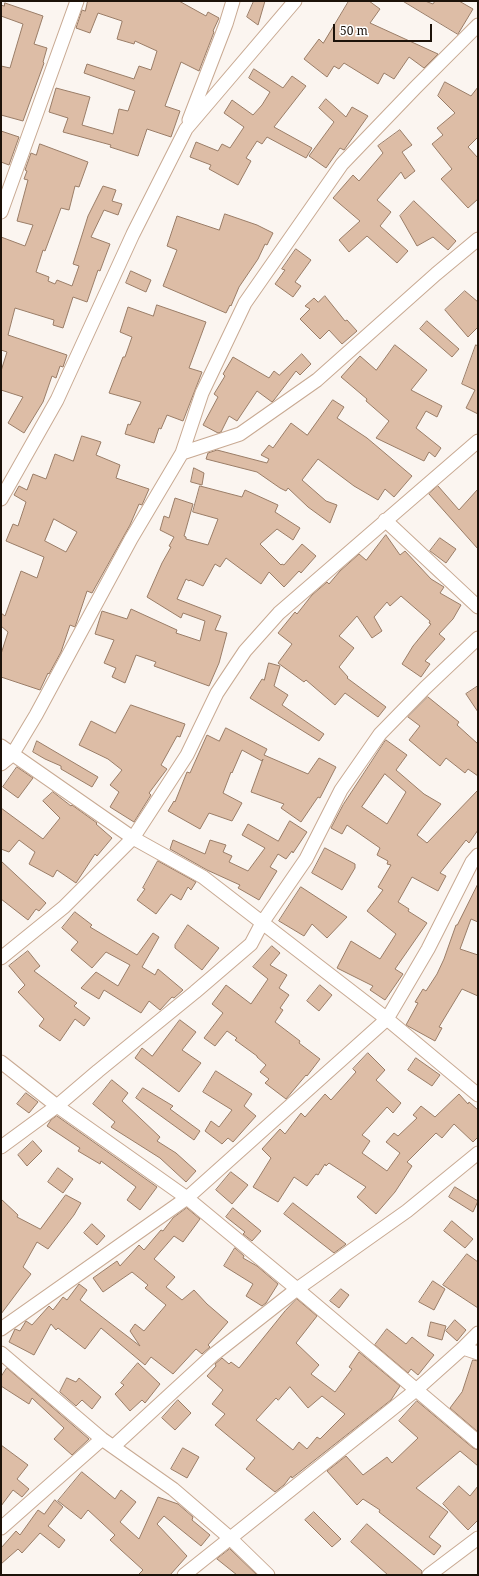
<!DOCTYPE html>
<html>
<head>
<meta charset="utf-8">
<style>
  body { margin:0 }
  #map { position:relative; width:479px; height:1576px; overflow:hidden; background:#fbf5f0; font-family:"Noto Serif",serif }
  canvas { display:block }
  .frame { position:absolute; inset:0; border:2px solid #1c1209; pointer-events:none }
  .scale { position:absolute; left:333px; top:24px; width:99px; height:18px; box-sizing:border-box; border:2px solid #1c1209; border-top:0; padding-left:5px; font-size:12px; line-height:14px; white-space:nowrap; color:#1c1209; -webkit-text-stroke:3px #fff; paint-order:stroke }
</style>
</head>
<body>
<div id="map">
<canvas width="479" height="1576"></canvas>
<div class="frame"></div>
<div class="scale">50 m</div>
</div>
<script>
const g = document.querySelector('canvas').getContext('2d');
g.lineJoin = 'round';
function paint(path, color) {
  g.fillStyle = color;
  g.fill(path, 'evenodd');
}
function strokePath(path, color, width, dash) {
  g.strokeStyle = color;
  g.lineWidth = width;
  g.lineCap = dash ? 'butt' : 'round';
  g.setLineDash(dash || []);
  g.stroke(path);
}
const building = new Path2D(`
  M88,1H179L206,16L208,12L219,18L213,31L214,32L199,71L181,62L165,106L180,111L171,137L147,129L138,156L110,147L111,145L63,132L68,118L49,112L56,88L90,97L82,125L113,134L119,109L128,111L135,91L84,73L87,64L134,79L139,66L151,70L157,51L135,41L134,44L117,39L122,22V21L98,13L90,33L76,28L82,10L85,11Z
  M254,1H265L258,25L247,17Z
  M349,1H369L380,9L370,23L438,54L424,68L409,57L394,79L384,73L378,84L344,63L339,69L334,66L327,77L304,59L319,39L323,43Z
  M403,1H425L433,4L435,1H459L473,9L458,34Z
  M5,3L43,16L34,44L47,48L43,62L44,63L23,121L1,115V66L10,68L23,24L1,16V5L4,6Z
  M254,69L283,88L292,76L306,86L274,127L312,148L306,158L267,137L262,144L257,141L246,158L251,161L238,185L209,169L211,165L190,157L196,142L218,151L222,144L230,148L244,127L224,113L232,100L253,115L262,105L270,92L249,78Z
  M445,82L471,96L478,87V137L468,147L478,158V199L468,208L441,179L452,169L432,144L443,135L437,128L455,113L438,96Z
  M326,99L346,117L352,107L368,116L344,150L340,148L326,168L309,156L334,122L319,108Z
  M400,130L412,145L402,152L415,171L405,179L401,172L377,200L391,212L380,226L408,251L397,263L367,236L349,252L339,240L360,221L333,198L353,175L359,181L383,153L378,146Z
  M1,131L19,137L9,165L1,162Z
  M40,144L88,162L79,187L75,186L69,210L61,208L45,251L43,250L36,272L49,277L48,281L55,284L57,280L72,286L79,266L73,264L88,216L103,186L116,190L112,201L122,204L118,215L104,210L91,237L110,244L100,271L98,270L87,302L73,297L63,328L53,325L54,320L15,308L8,335L67,355L63,367L60,366L56,378L52,376L43,402L24,433L8,423L23,397L1,390V371L7,352L1,350V237L25,246L33,225L17,221L28,180L24,179L27,171L25,170L31,153L36,155Z
  M414,201L456,241L448,250L433,237L417,246L400,216Z
  M225,214L257,225L273,233L267,245L265,244L258,259L239,287L231,306L230,305L226,313L163,286L177,250L167,246L177,216L219,230Z
  M296,249L311,260L295,282L301,286L293,297L275,284L285,270L282,269Z
  M131,271L151,280L146,292L126,283Z
  M465,291L478,302V327L468,337L445,310Z
  M325,296L345,321L347,320L357,331L342,344L329,330L320,339L300,319L310,309L305,306L314,298L318,302Z
  M157,305L206,322L189,368L202,372L183,421L167,415L161,429L159,428L154,443L125,434L128,424L130,425L141,402L109,393L123,357H125L132,337L120,332L128,307L153,316Z
  M427,321L459,349L452,357L420,329Z
  M395,345L427,370L411,390L442,406L437,417L426,411L416,428L441,448L435,457L429,452L424,461L376,438L389,421L366,401L367,399L341,377L360,356L376,370Z
  M476,345L478,346V414L466,408L475,390L462,384Z
  M302,354L311,364L300,375L296,371L274,400L272,402L257,391L237,421L229,416L221,432L218,433L203,425L218,397L214,394L225,376L223,374L233,357L269,378L274,371L279,375Z
  M333,400L344,407L337,418L367,438L412,476L394,497L385,489L378,500L354,486L318,459L302,480L326,501L337,505L330,523L308,507L288,488L286,491L280,488L257,472L206,459L208,453L217,450L267,463L269,459L261,455L269,445L273,448L291,423L307,435Z
  M82,436L101,442L96,455L120,465L116,478L149,489L142,505L139,504L130,525L92,593L87,591L75,627L70,625L61,652L49,674L48,673L40,690L1,677V654L8,632L1,626V613L5,616L21,571L37,578L44,557L6,541L13,524L18,526L26,502L14,495L19,486L27,490L33,474L46,479L55,454L73,461ZM54,519L77,532L66,552L45,541Z
  M194,468L204,473L202,485L191,482Z
  M200,486L242,497L245,490L278,505L275,512L300,528L293,540L277,529L260,544L281,565L282,564L284,565L302,544L316,556L301,573L299,571L284,587L269,572L261,584L226,558L220,567L215,564L203,586L190,580L189,581L186,579L177,599L221,616L215,630L227,633L219,663L209,686L154,666L156,662L136,655L125,683L112,677L116,668L104,663L114,640L95,634L102,611L127,619L131,609L177,630L176,633L200,641L205,621L183,613L181,618L147,597L162,563L171,547L169,546L174,537L160,530L164,516L169,518L175,498L193,504L184,536L186,537V539L208,545L218,519L193,512Z
  M438,486L459,510L478,489V549L429,494Z
  M386,535L400,555L405,551L431,579L444,587L440,593L461,605L453,619L439,634L445,639L425,661L430,664L421,677L402,664L413,646L431,624L429,623L430,621L401,596L390,606L387,602L374,617L382,631L372,638L357,616L339,636L354,648L339,667L348,677L347,678L386,707L378,717L345,693L335,705L306,680L304,682L278,663L292,644L278,633L295,612L297,614L312,595L327,582L329,584L340,571L359,554L366,560Z
  M440,538L456,549L446,563L430,551Z
  M269,663L280,666L274,686L288,695L282,705L324,734L319,741L250,698L262,679L264,680Z
  M478,686V712L466,694Z
  M428,697L459,722L457,725L478,744V776L468,769L465,773L446,758L440,766L409,740L420,726L408,717Z
  M131,705L185,724L180,737L177,736L161,765L167,769L149,793L151,795L134,822L110,807L119,792L110,785L122,770L108,759L79,745L91,721L115,733Z
  M226,728L267,749L264,755L308,774L319,758L336,767L320,798L318,797L301,822L281,808L284,804L251,792L263,759L262,761L242,750L232,773L231,772L223,793L242,803L232,821L209,813L200,829L168,811L174,801L175,802L187,772L190,773L207,735L219,741Z
  M386,740L407,755L396,770L424,794L441,804L417,835L427,843L478,790V830L469,843L466,840L440,873L446,876L438,891L412,877L398,902L409,909L408,911L427,923L395,969L403,974L385,1000L370,990L373,986L337,968L351,941L380,959L396,934L367,911L383,890L378,887L391,865L387,864L388,861L377,855L380,848L347,825L342,834L331,828L343,805ZM385,774L406,792L387,824L362,807Z
  M37,741L98,777L92,787L61,769V766L45,759L33,752Z
  M17,767L33,778L18,798L3,787Z
  M53,792L71,806L72,805L97,823L96,824L112,838L97,856L95,854L76,883L57,870L53,877L29,864L35,852L19,840L9,852L1,849V808L43,839L60,818L43,801Z
  M290,821L307,832L293,853L292,851L286,859L278,854L270,867L277,871L259,900L238,888L240,885L207,870L170,849L173,840L205,854L210,840L226,845L223,852L232,856L229,862L248,871L265,848L242,835L248,824L278,841Z
  M325,848L355,864V868L342,890L312,873Z
  M1,861L46,903L39,911L36,909L28,920L1,899Z
  M158,861L196,882L191,890L188,887L181,900L171,894L156,914L137,900L145,889L143,888Z
  M478,884V922L471,919L460,949L478,955V996L462,989L439,1027L442,1028L435,1041L406,1025L418,1003L415,1002L423,989L426,991L437,974L444,959L456,925H457Z
  M301,887L347,917L327,938L312,924L304,936L279,921Z
  M75,912L92,925L90,927L137,955L153,933L159,937L142,967L155,975L158,969L183,990L174,998L172,997L160,1010L149,1001L141,1013L104,990L99,999L81,988L96,972L118,986L130,965L106,952L92,968L71,950L78,942L62,928Z
  M188,925L219,948L202,970L175,948V945Z
  M272,946L280,953L270,965L287,975L279,988L289,995L280,1008L283,1010L275,1022L300,1041L299,1043L320,1059L307,1076L306,1075L286,1099L265,1083L269,1079L260,1072L266,1065L257,1057V1056L235,1040L237,1038L227,1031L215,1046L204,1038L223,1013L212,1004L226,985L251,1004L268,979L253,967Z
  M28,951L40,966L34,971L77,1003L74,1006L90,1018L84,1026L75,1019L60,1041L39,1026L44,1019L18,992L25,985L9,966Z
  M320,985L332,995L319,1011L307,1001Z
  M180,1020L196,1032L182,1050L201,1063L179,1092L135,1058L142,1048L152,1056Z
  M368,1053L385,1070L376,1080L401,1103L393,1113L387,1107L362,1135L370,1141L362,1153L387,1171L400,1153L386,1142L394,1133L398,1136L417,1118L413,1115L421,1106L435,1117L459,1094L468,1104L469,1102L478,1110V1137L473,1142L454,1124L442,1138L436,1133L407,1162L412,1166L395,1192L376,1214L357,1197L366,1187L329,1163L326,1166L325,1164L318,1175L316,1174L307,1186L294,1177L278,1202L253,1187L271,1158L262,1149L280,1129L285,1134L301,1113L305,1117L325,1094L331,1100L356,1072L353,1069Z
  M416,1058L440,1075L432,1086L408,1070Z
  M216,1071L252,1094L244,1106L256,1116L233,1142L228,1138L222,1144L205,1131L211,1121L219,1127L232,1110L203,1092Z
  M112,1080L128,1093L122,1101L160,1137L157,1141L176,1153L196,1171L186,1182L160,1158L111,1127L115,1122L93,1104Z
  M143,1088L173,1106L170,1109L200,1131L194,1140L136,1098Z
  M26,1093L38,1102L29,1113L17,1104Z
  M57,1116L157,1187L140,1210L127,1200L136,1187L101,1161L100,1164L78,1151L80,1148L47,1126L51,1120Z
  M33,1141L42,1151L27,1166L18,1155Z
  M58,1168L73,1179L63,1193L48,1182Z
  M231,1172L248,1185L232,1204L216,1190Z
  M455,1187L478,1201L473,1212L449,1197Z
  M66,1195L81,1203L74,1215L48,1249L37,1242L23,1267L31,1274L1,1314V1199L18,1215L17,1217L40,1229Z
  M293,1203L346,1244L345,1245L334,1253L284,1214Z
  M187,1208L200,1219L183,1242L174,1236L154,1259L175,1277L166,1287L182,1300L194,1290L207,1304L228,1322L208,1345L210,1347L202,1354L196,1349L173,1374L151,1357L145,1365L101,1328L85,1349L58,1328L56,1330L51,1324L34,1355L9,1342L15,1329L20,1331L26,1321L32,1325L49,1306L53,1310L63,1297L67,1300L79,1284L87,1290L80,1300L140,1346L130,1331L135,1324L144,1331L166,1305L145,1288L148,1285L132,1272L103,1292L93,1278L117,1261L120,1266L139,1245L144,1250L161,1230L163,1231L173,1218Z
  M233,1208L261,1231L252,1241L243,1234L245,1232L226,1217Z
  M452,1221L473,1239L465,1248L444,1231Z
  M92,1224L105,1236L97,1245L84,1233Z
  M235,1248L244,1256L243,1258L257,1266L278,1284L266,1303L262,1306L246,1296L253,1284L224,1266Z
  M467,1254L478,1262V1308L443,1285Z
  M433,1281L445,1289L434,1310L419,1302Z
  M341,1289L349,1295L339,1308L330,1301Z
  M297,1299L317,1316L296,1343L319,1365L311,1374L335,1392L352,1369L349,1367L359,1352L400,1386L391,1400L292,1478L291,1476L284,1485L275,1492L246,1469L255,1458L215,1425L225,1414L212,1404L223,1390L207,1376L216,1366L215,1364L222,1358L229,1364L231,1362L239,1368L285,1311ZM290,1387L308,1408L322,1396L345,1414L320,1439L317,1437L307,1449L299,1442L293,1450L256,1420L276,1398L278,1400Z
  M455,1320L466,1330L457,1341L446,1331Z
  M431,1322L446,1326L442,1340L428,1336Z
  M387,1329L406,1344L412,1337L434,1355L418,1375L411,1369L408,1373L375,1345Z
  M473,1360L478,1361V1432L450,1408L462,1392Z
  M138,1363L160,1384L145,1403L142,1400L130,1411L115,1394L124,1385L121,1383Z
  M7,1368L89,1439L72,1455L54,1439L64,1428L32,1398L29,1404L1,1386V1377Z
  M67,1378L76,1382L79,1378L101,1397L92,1409L82,1400L76,1406L60,1392Z
  M178,1400L191,1413L175,1430L162,1418Z
  M417,1401L473,1448L478,1450V1466L460,1451L416,1488L448,1512L429,1537L441,1546L434,1555L379,1512L380,1510L363,1499L357,1505L327,1471L346,1456L363,1475L387,1457L392,1463L418,1438L399,1421Z
  M1,1445L28,1465L17,1479L29,1489L22,1497L13,1490L1,1506Z
  M183,1448L199,1457L187,1478L171,1469Z
  M82,1472L115,1499L121,1490L136,1502L120,1522L139,1539L158,1497L178,1504L193,1517L192,1520L210,1535L201,1546L164,1516L157,1524L187,1556L170,1575H138L143,1570L110,1540L115,1535L88,1510L81,1519L58,1501Z
  M459,1486L470,1496L478,1486V1520L468,1530L443,1504Z
  M55,1500L63,1507L48,1526L65,1540L59,1548L40,1533L22,1553L18,1549L1,1564V1548L16,1531L20,1535L38,1510L44,1514Z
  M314,1512L341,1539L332,1547L305,1520Z
  M367,1524L422,1571L421,1575H388L351,1542Z
  M230,1549L257,1575H237L217,1559Z`);
paint(building, '#ddbda6');
strokePath(building, '#9a7d67', 1);
const street = new Path2D(`
  M189,120L226,24L233,1
  M1,212L77,1
  M182,453L240,434L317,380L436,274L478,239
  M1,499L57,400L133,234L186,129L295,1
  M385,520L478,607
  M1,746L133,838L203,877L387,1019L478,1095
  M1,764L12,755L36,715L131,539L182,453L202,393L245,303L342,164L416,87L478,25
  M1,958L64,907L133,838L187,755L217,693L245,651L279,613L478,441
  M1,1062L57,1106L187,1198L297,1289L478,1442
  M1,1147L57,1106L98,1071L195,992L251,944L262,923L306,859L341,790L380,734L425,688L478,638
  M1,1329L187,1198L387,1019L428,949L472,862L478,855
  M463,1348L478,1353
  M1,1353L102,1439L173,1489L230,1538L268,1575
  M114,1446L213,1355L297,1289L407,1211L478,1153
  M1,1528L102,1439
  M184,1575L416,1390L463,1348L478,1333
  M429,1575L478,1538`);
strokePath(street, '#c8a992', 15);
strokePath(street, '#fff', 13);
</script>
</body>
</html>
